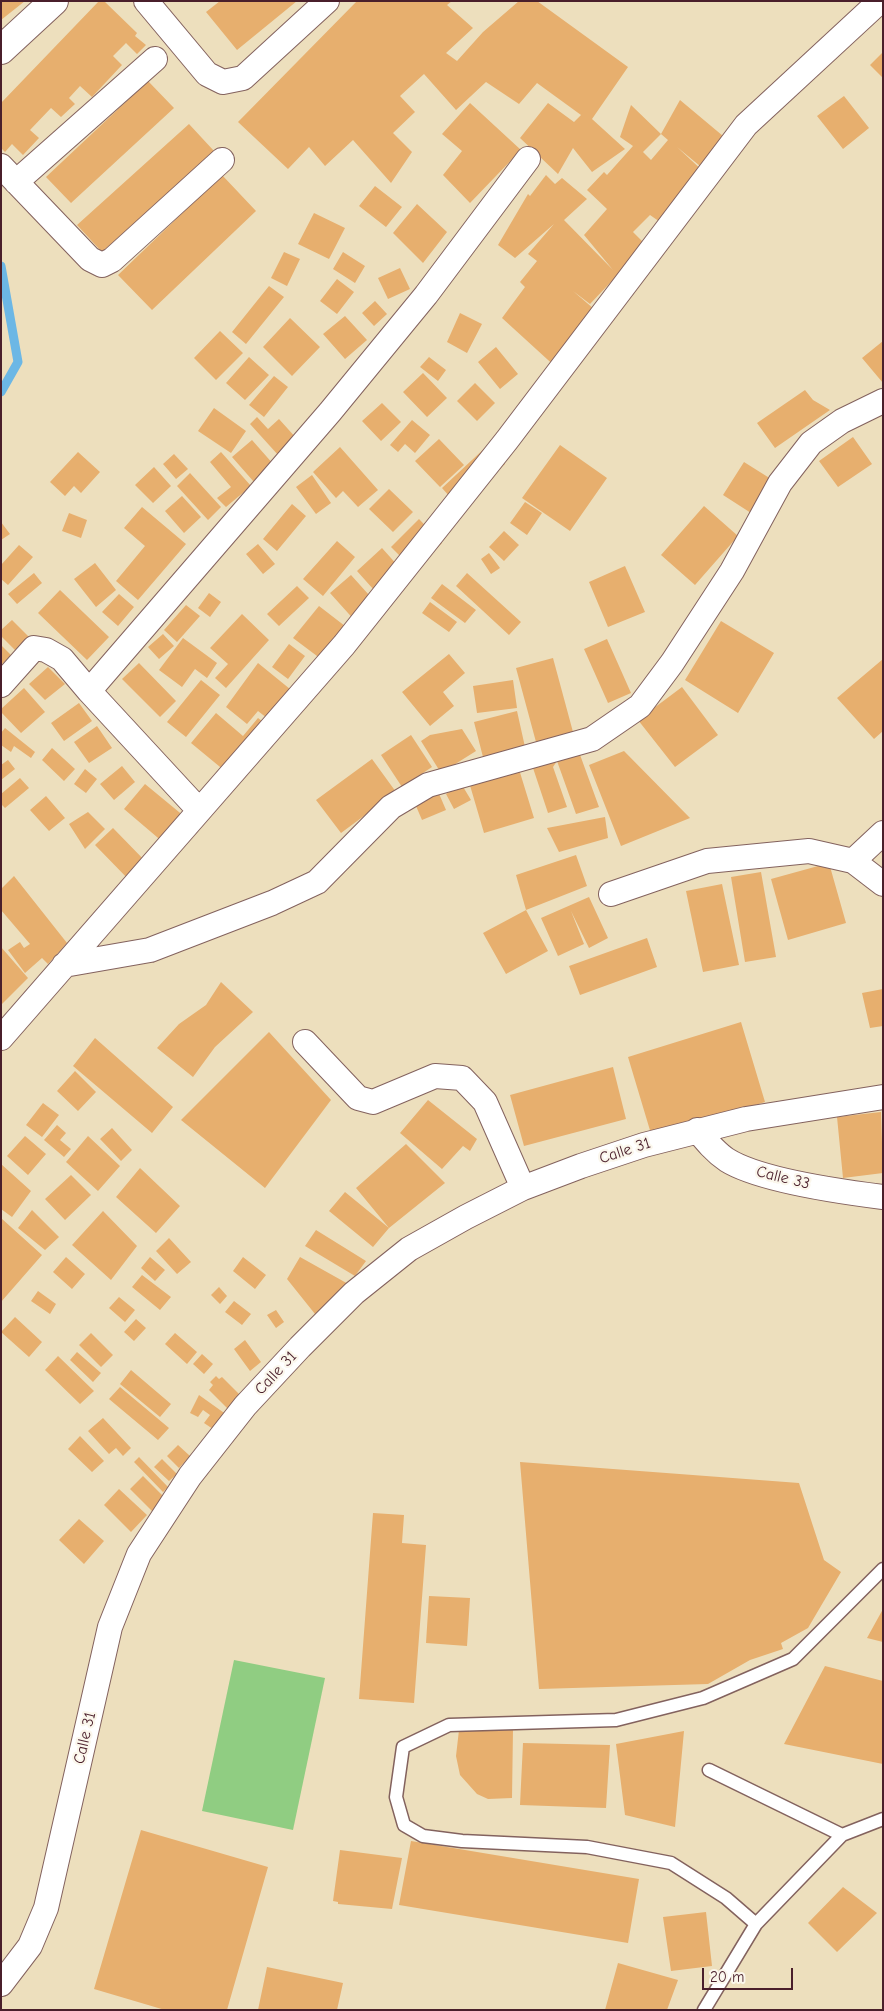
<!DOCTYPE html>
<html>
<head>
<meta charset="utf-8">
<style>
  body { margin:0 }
  #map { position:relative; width:884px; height:2011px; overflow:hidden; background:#eddfbd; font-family:"Comic Neue",sans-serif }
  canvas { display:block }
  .frame { position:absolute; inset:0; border:2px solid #4a1f2b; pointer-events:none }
  .scale { position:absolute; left:702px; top:1968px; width:91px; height:22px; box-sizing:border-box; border:2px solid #4a1f2b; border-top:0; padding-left:6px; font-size:15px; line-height:18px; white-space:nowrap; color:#4a1f2b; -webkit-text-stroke:4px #fbf7ec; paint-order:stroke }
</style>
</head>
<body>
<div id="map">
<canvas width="884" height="2011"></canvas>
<div class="frame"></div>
<div class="scale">20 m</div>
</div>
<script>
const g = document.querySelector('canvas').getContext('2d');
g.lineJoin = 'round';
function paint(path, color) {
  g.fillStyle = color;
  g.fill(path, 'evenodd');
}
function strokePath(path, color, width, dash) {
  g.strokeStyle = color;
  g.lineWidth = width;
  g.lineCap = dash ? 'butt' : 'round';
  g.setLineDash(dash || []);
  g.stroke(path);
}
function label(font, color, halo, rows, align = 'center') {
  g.font = font + ' "Comic Neue",sans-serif';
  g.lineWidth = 4.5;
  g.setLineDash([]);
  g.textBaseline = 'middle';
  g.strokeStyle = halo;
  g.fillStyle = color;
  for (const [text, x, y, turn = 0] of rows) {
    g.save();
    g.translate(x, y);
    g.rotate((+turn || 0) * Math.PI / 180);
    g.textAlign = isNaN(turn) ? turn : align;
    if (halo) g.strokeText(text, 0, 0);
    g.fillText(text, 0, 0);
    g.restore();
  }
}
paint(new Path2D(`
  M234,1660L325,1678L293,1830L202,1811Z`), '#90cd82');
strokePath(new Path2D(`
  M1,266L18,362L1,392`), '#6cb7e5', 9);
paint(new Path2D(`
  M1,1H25L1,20Z
  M99,1H104L137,33L135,36L146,45L137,54L126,43L113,56L122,65L92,97L80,86L69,98L75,104L61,117L51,108L30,130L39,138L23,155L12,144L5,152L1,148V103Z
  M220,1H297L237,50L206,12Z
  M357,1H452L447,5L473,28L446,53L457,61L483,32L519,1H537L628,67L592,119L625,149L592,172L573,148L558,174L520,138L548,103L574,122L581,115L537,83L519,104L486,82L456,110L424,74L400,96L415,112L393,133L412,152L391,183L353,140L325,166L309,147L288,169L238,122Z
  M883,52V78L870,65Z
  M148,81L174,108L71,203L46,177Z
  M844,96L869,128L843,149L817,116Z
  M680,100L723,136L700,166L677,147L705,173L663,224L650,215L633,232L646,245L590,304L573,291L594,309L559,370L502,318L525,287L520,282L537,261L528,254L554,224L515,258L498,245L528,194L530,196L546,175L555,184L562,178L587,199L564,220L613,270L584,235L607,209L587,190L604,172L607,175L633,146L620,137L631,105L661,134L643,152L651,160L668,140L661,134Z
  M470,103L521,150L470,203L443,175L462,151L442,134Z
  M189,124L214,151L102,252L77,225Z
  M222,175L256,211L152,310L118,275Z
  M375,186L402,207L386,227L359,206Z
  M417,204L447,232L423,263L393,233Z
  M314,213L345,228L329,259L298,244Z
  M284,252L300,259L287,286L271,278Z
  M343,252L365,266L355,283L333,269Z
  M400,268L410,289L388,299L378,278Z
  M337,279L354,292L337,314L320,301Z
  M269,286L284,297L246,344L232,332Z
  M375,301L387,314L374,326L362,313Z
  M460,313L482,324L467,353L447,342Z
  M345,316L367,340L345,359L323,334Z
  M290,318L320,347L292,376L263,347Z
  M220,331L243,353L216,380L194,358Z
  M883,341V383L862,358Z
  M496,347L518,374L500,389L478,362Z
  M249,357L269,375L245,400L226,383Z
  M429,357L446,370L438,381L420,367Z
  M423,373L447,398L427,417L403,392Z
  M274,376L288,387L264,417L249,405Z
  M475,383L495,403L477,421L457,401Z
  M805,390L813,400L830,410L775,448L757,423Z
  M382,403L401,422L381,441L362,421Z
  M214,408L246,431L231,453L198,431Z
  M257,417L268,429L279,419L297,439L279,456L250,424Z
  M412,420L430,435L415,453L405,444L398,452L390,445Z
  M853,437L872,464L838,487L819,461Z
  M439,439L464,465L440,487L415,461Z
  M252,440L274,465L254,482L232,457Z
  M560,445L607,478L570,531L522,498Z
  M487,446L505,464L459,507L442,488Z
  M340,447L378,490L358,507L343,491L336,498L313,472Z
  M78,452L100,472L81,493L74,486L65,496L50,482Z
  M221,452L251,486L226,507L217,498L231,487L210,462Z
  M174,454L188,469L176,479L163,464Z
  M744,462L771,479L751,513L723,495Z
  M154,467L171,486L153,503L135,485Z
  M190,473L221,507L208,520L177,486Z
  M312,475L331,503L316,514L296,487Z
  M389,489L413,512L393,532L369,509Z
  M182,496L201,517L184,533L165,511Z
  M525,502L542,513L527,535L510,523Z
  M292,504L306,516L277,551L263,539Z
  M704,506L738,536L695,585L661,555Z
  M142,507L186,544L138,600L116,581L145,546L124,528Z
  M69,513L87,520L81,538L62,531Z
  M419,519L442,543L414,570L391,547Z
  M1,522L10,534L1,540Z
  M504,531L519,545L504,561L489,547Z
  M337,541L355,557L323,596L303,579Z
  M258,544L275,564L263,574L246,554Z
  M19,545L33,557L8,585L1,579V565Z
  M382,548L407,576L382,599L357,571Z
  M489,553L500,568L491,574L481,559Z
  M95,563L116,590L96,607L74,579Z
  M625,566L645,612L608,627L589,582Z
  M34,573L42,583L17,604L8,594Z
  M467,573L521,622L509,635L456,586Z
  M351,575L378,605L357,623L330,593Z
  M442,584L476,610L465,623L431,598Z
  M297,586L309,598L279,626L267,614Z
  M60,590L109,637L87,660L38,613Z
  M209,593L221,602L210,617L198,608Z
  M119,594L134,607L118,626L102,612Z
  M430,602L457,622L449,632L422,613Z
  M186,605L200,616L177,642L164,630Z
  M319,606L354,633L329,665L293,638Z
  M242,614L269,640L226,688L215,678L228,664L210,648Z
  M12,620L29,637L15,650L1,636V630Z
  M721,621L774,653L738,713L685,680Z
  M163,634L174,646L159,659L148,647Z
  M183,638L217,663L207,678L195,669L182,687L159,670Z
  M607,639L631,693L608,703L584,649Z
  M289,644L305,656L288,679L272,667Z
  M1,645L11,655L1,665Z
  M449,654L465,673L443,692L454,706L430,726L402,692Z
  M553,658L573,732L536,742L516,668Z
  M883,659V731L874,739L837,698Z
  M139,663L176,701L160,717L122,679Z
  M258,663L301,698L277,726L258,711L247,724L226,707Z
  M48,667L65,684L45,700L29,684Z
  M201,680L220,695L186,737L167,722Z
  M513,680L517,708L477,713L473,686Z
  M682,687L718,735L675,767L638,720Z
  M24,688L45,712L21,733L1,712V709Z
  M79,703L92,721L64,741L51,723Z
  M517,711L525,747L483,757L474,722Z
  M216,713L243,736L258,718L271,728L231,776L191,743Z
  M97,726L112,748L89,763L74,742Z
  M5,728L35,752L31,758L14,746L11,752L1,745V733Z
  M462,729L476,751L441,773L421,741L430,735Z
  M411,735L432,767L402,787L381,755Z
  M52,748L75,769L64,781L42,760Z
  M624,751L690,818L621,846L589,765Z
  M579,752L599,807L576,814L557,761Z
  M372,759L396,792L341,833L316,800Z
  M8,760L15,769L1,780V765Z
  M557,761L553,767L567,807L548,813L533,768Z
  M122,766L135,782L114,800L100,784Z
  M518,766L534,818L484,833L469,782Z
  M85,769L97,779L86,793L74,784Z
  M20,778L29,788L5,808L1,804V794Z
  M145,784L185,817L164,843L124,809Z
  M462,785L471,800L454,809L446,794Z
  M437,789L446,810L422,820L413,799Z
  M46,796L65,818L49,831L30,810Z
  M88,812L105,829L85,849L69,824Z
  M605,817L608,838L559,852L547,828Z
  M113,828L150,866L132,883L95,845Z
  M576,855L587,886L526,910L516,875Z
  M829,863L846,923L788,940L771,879Z
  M761,872L776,957L745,962L731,877Z
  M14,876L67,943L48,964L42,958L25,973L8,950L20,942L24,948L30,944L1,910V889Z
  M722,884L739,965L703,972L686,891Z
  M589,897L608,938L589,948L571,911L584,944L558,956L541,918Z
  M526,910L548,951L506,974L483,933Z
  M647,938L657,967L580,995L569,966Z
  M1,947L28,978L1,1005Z
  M221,982L253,1012L215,1047L193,1077L157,1048L179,1024L206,1005Z
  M883,989V1026L870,1028L862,993Z
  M741,1022L765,1102L652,1137L628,1057Z
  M269,1032L331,1100L265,1188L181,1120Z
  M95,1038L173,1107L152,1133L73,1066Z
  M613,1067L626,1119L524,1146L510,1095Z
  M75,1071L96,1092L78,1111L57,1091Z
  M428,1100L477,1139L470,1151L463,1146L442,1169L400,1133Z
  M43,1103L59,1115L42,1137L26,1125Z
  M881,1112L883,1173L843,1178L837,1117Z
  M57,1125L66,1133L60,1140L71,1149L64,1157L44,1140Z
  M112,1128L132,1150L121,1161L100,1139Z
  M25,1136L46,1154L28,1175L7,1156Z
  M88,1136L120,1166L98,1191L66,1162Z
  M406,1144L445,1183L389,1228L373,1247L329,1211L345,1192L389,1228L356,1188Z
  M1,1164L31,1191L12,1217L1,1209Z
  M140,1168L180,1206L156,1233L116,1197Z
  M71,1175L91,1195L65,1220L45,1199Z
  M32,1210L59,1237L45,1250L18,1228Z
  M103,1211L137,1246L111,1280L72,1245Z
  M1,1218L42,1255L1,1302Z
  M316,1230L366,1261L355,1276L305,1246Z
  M169,1238L191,1262L177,1274L156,1251Z
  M66,1257L85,1274L72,1289L53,1272Z
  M150,1257L165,1270L155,1281L141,1268Z
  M243,1257L266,1275L255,1289L233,1271Z
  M300,1257L350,1285L319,1319L287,1279Z
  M142,1275L171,1297L160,1310L132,1287Z
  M219,1287L227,1296L220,1304L211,1295Z
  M38,1291L56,1304L50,1314L31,1301Z
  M119,1297L135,1310L125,1322L109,1308Z
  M234,1301L251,1314L242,1325L225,1312Z
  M276,1310L284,1322L276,1328L267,1315Z
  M15,1317L42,1342L29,1357L1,1332Z
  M136,1319L146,1328L134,1341L124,1332Z
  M91,1333L113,1355L101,1367L79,1345Z
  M175,1333L197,1352L187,1364L165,1344Z
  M245,1340L261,1362L250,1371L234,1349Z
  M77,1352L101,1373L93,1382L70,1360Z
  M202,1354L213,1364L204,1374L193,1364Z
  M58,1356L94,1391L80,1404L45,1370Z
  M131,1370L171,1404L160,1417L120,1384Z
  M216,1376L219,1379L222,1377L241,1396L228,1409L209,1390L213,1385L210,1382Z
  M120,1387L169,1428L158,1440L109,1399Z
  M199,1395L227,1415L213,1429L204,1423L210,1415L203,1410L198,1417L190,1413Z
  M103,1418L131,1448L123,1456L116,1448L109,1454L88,1431Z
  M80,1436L104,1461L92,1472L68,1449Z
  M178,1445L190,1456L179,1468L167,1456Z
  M139,1457L168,1487L163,1492L134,1462Z
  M162,1459L177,1474L169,1481L154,1467Z
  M520,1462L799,1483L824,1560L841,1572L808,1628L781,1643L783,1649L750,1660L708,1684L539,1689Z
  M143,1476L166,1499L153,1512L130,1489Z
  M119,1489L147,1515L131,1532L104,1505Z
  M373,1513L404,1515L402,1543L426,1545L414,1703L359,1699Z
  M79,1519L104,1541L84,1564L59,1540Z
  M429,1596L470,1598L467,1646L426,1643Z
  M883,1609V1642L867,1638Z
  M825,1666L883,1681V1764L784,1744Z
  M513,1729L512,1798L488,1799L477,1794L460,1775L456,1756L459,1730Z
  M684,1731L675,1827L625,1815L616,1744Z
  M523,1743L610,1745L606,1808L520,1805Z
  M141,1830L268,1867L227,2010H165L94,1989Z
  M411,1841L639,1879L628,1943L399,1905Z
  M340,1850L402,1858L392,1909L338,1904V1902L333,1901Z
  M843,1887L877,1913L837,1952L808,1923Z
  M706,1912L712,1966L671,1971L663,1917Z
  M618,1963L678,1980L667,2010H605Z
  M267,1967L343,1983L337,2010H258Z`), '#e7af6e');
const service = new Path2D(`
  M709,1770L842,1835
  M756,1924L842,1835L883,1819
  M704,2010L756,1924L726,1898L671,1863L587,1847L462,1841L423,1836L404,1825L396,1797L403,1747L449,1725L616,1720L703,1698L793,1659L883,1569`);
const minor = new Path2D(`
  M146,1L207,74L223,82L243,78L327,1
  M1,166L90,259L102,265L112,260L222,160
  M16,182L155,59
  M1,685L34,648L46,650L62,659L89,691L199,810
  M89,691L330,412L426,295L528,159
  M853,861L883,833
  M611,894L707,861L809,851L853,861L883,884
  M64,965L150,950L272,903L317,882L391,807L428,785L592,739L640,706L672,663L732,571L780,483L811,443L842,421L883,401
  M1,1038L344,645L507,440L746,125L880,1
  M305,1042L358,1098L373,1102L435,1076L462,1078L485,1102L523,1188
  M697,1130C706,1141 715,1152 727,1160C759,1180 843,1192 883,1197
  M1,1984L30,1946L46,1908L110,1627L139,1554L190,1476L245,1406L300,1347L354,1293L409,1249L466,1217L523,1188L581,1166L644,1145L746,1119L883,1097`);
const tertiary = new Path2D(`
  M1,50L54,1`);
strokePath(service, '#83625e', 15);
strokePath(minor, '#83625e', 26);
strokePath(tertiary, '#83625e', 30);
strokePath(service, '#fff', 12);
strokePath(minor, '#fff', 24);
strokePath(tertiary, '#fff', 28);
label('16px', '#4a1f2b', '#fbf7ec', [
  ["Calle 31",625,1151,-18],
  ["Calle 33",783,1178,14],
  ["Calle 31",276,1373,-47],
  ["Calle 31",85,1738,-77]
]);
</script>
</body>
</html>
